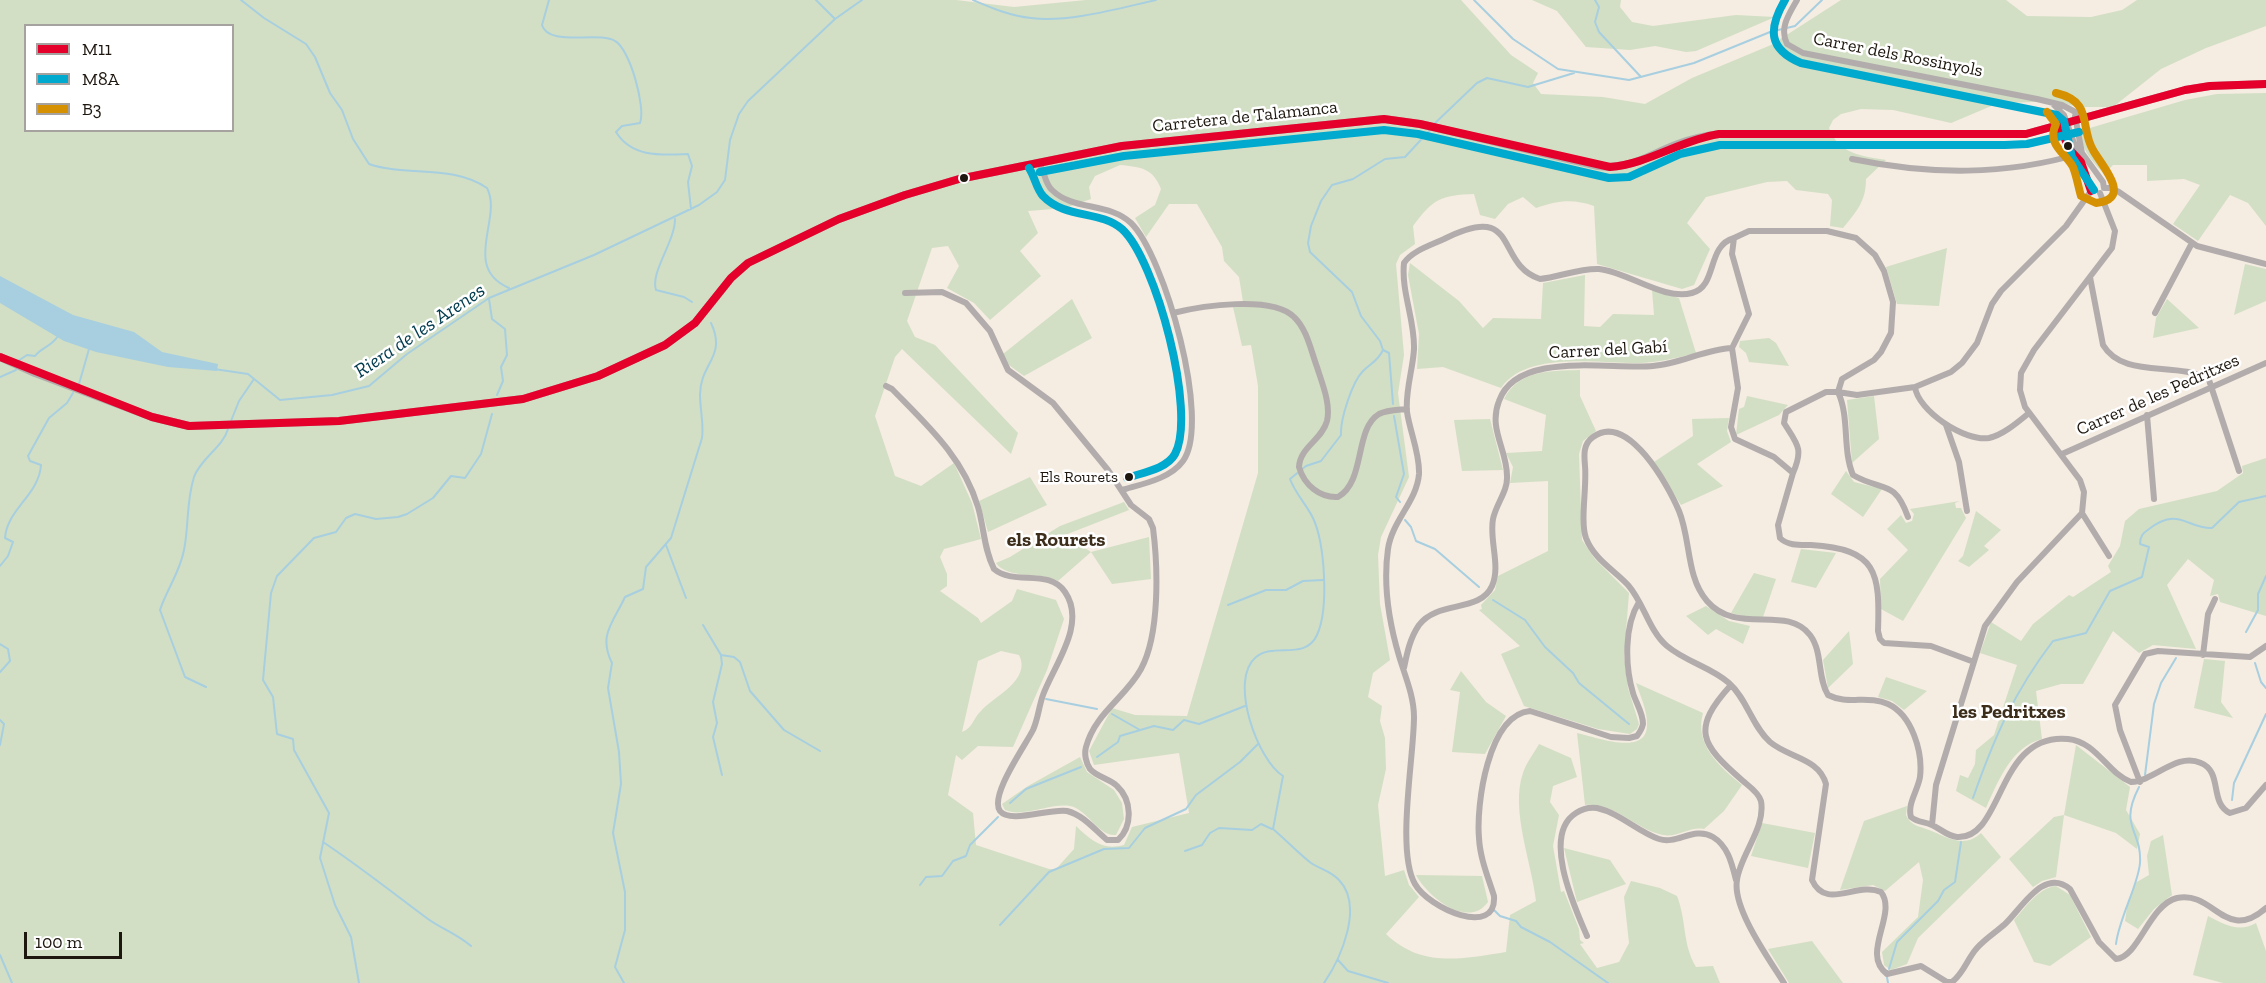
<!DOCTYPE html>
<html>
<head>
<meta charset="utf-8">
<style>
  body { margin:0 }
  #map { position:relative; width:2266px; height:983px; overflow:hidden; background:#f5ece2; font-family:"Zilla Slab",serif }
  canvas { display:block }
  .legend { position:absolute; left:24px; top:24px; width:210px; height:108px; box-sizing:border-box; background:#fff; border:2px solid #a5a29f; margin:0; padding:8px 10px; list-style:none; font-size:18px; color:#1e170f }
  .legend li { display:flex; align-items:center; gap:12px; height:30px }
  .legend b { width:30px; border:2px solid #a5a29f }
  .scale { position:absolute; left:24px; top:932px; width:98px; height:27px; box-sizing:border-box; border:3px solid #1e170f; border-top:0; padding-left:8px; font-size:18px; line-height:21px; white-space:nowrap; color:#1e170f; -webkit-text-stroke:4px #fff; paint-order:stroke }
</style>
</head>
<body>
<div id="map">
<canvas width="2266" height="983"></canvas>
<ul class="legend">
<li><b style="height:8px;background:#e4002b"></b>M11</li>
<li><b style="height:8px;background:#00a9ce"></b>M8A</li>
<li><b style="height:8px;background:#d69102"></b>B3</li>
</ul>
<div class="scale">100 m</div>
</div>
<script>
const g = document.querySelector('canvas').getContext('2d');
g.lineJoin = 'round';
function paint(path, color) {
  g.fillStyle = color;
  g.fill(path, 'evenodd');
}
function strokePath(path, color, width, dash) {
  g.strokeStyle = color;
  g.lineWidth = width;
  g.lineCap = dash ? 'butt' : 'round';
  g.setLineDash(dash || []);
  g.stroke(path);
}
function label(font, color, halo, rows, align = 'center') {
  g.font = font + ' "Zilla Slab",serif';
  g.lineWidth = 5;
  g.setLineDash([]);
  g.textBaseline = 'middle';
  g.strokeStyle = halo;
  g.fillStyle = color;
  for (const [text, x, y, turn = 0] of rows) {
    g.save();
    g.translate(x, y);
    g.rotate((+turn || 0) * Math.PI / 180);
    g.textAlign = isNaN(turn) ? turn : align;
    if (halo) g.strokeText(text, 0, 0);
    g.fillText(text, 0, 0);
    g.restore();
  }
}
paint(new Path2D(`
  M0,0H956L1014,7L1086,0H1461L1511,55L1538,73L1533,83L1541,94L1603,97L1645,104L1692,78L1771,45L1841,0H2006L2027,16L2091,17L2122,10L2137,0H2266V26L2206,48L2161,69L2113,107H2076L2058,101L2007,103L1996,104L1951,123L1893,110L1861,109L1841,114L1833,120L1829,128C1839,154 1861,156 1886,160L1866,179C1866,201 1857,211 1843,228L1830,226L1832,200L1828,194L1796,190L1787,181L1767,182L1706,197L1687,223L1710,249L1694,285L1682,289L1597,264L1594,206C1572,198 1557,201 1536,208L1523,197L1508,204L1495,219L1480,215L1474,194C1441,195 1433,199 1413,226L1415,244L1400,255L1396,264L1404,355L1398,393L1409,477L1381,537L1378,555L1380,604L1390,660L1373,673L1368,697L1382,706L1380,721L1385,738L1386,769L1378,805L1385,876L1404,870L1409,885L1419,897L1386,934C1421,968 1462,959 1506,952L1510,915L1536,901C1532,863 1510,810 1523,773C1526,763 1534,753 1539,744L1571,758L1577,777L1553,786L1550,802L1559,815L1553,846L1561,892L1564,891L1579,929L1580,940L1584,943L1580,944L1597,968L1619,962L1629,943L1624,897L1631,881L1660,888L1677,896C1687,922 1682,943 1696,967L1713,966L1720,983H0ZM26,26H232V130H26ZM1120,165C1141,167 1153,168 1161,189L1155,205L1135,218L1146,237L1169,204H1197L1222,247L1224,261L1239,277L1243,302L1233,307L1242,346L1251,345L1258,386V473L1187,716L1135,715L1112,708L1089,751L1094,765L1179,753L1189,813L1132,827L1124,845C1102,851 1091,840 1076,826L1074,849L1056,869H1049L976,845L973,813L948,795L956,755L962,760L978,746L1013,747L1047,670L1064,619L1056,600L1017,589L1012,601L981,623L978,618L940,591L947,586V574L940,557L944,549L981,539L972,503L954,463L921,486L895,476L875,416L895,357L902,349L1011,454L1018,433L935,345L915,337L907,321L932,248L948,246L959,266L947,288L974,303L990,320L1041,276L1020,251L1038,233L1028,211L1065,208L1091,199L1089,187L1095,176ZM1001,651L1019,655C1032,680 993,697 981,711C973,718 973,728 962,732L978,661Z
  M1532,0H1621L1620,7L1632,22L1653,26L1736,15L1775,17L1696,51L1686,52L1655,46L1630,50L1586,47L1557,11Z
  M2266,93V226L2248,203L2230,195L2198,241L2173,224L2200,185L2184,179L2147,181V165H2113L2104,174C2094,163 2077,146 2083,130L2185,100L2217,94Z
  M1947,248L1939,306L1897,304L1886,267Z
  M1410,263L1459,301L1483,328L1493,318L1541,319L1543,283L1585,275L1584,326L1600,327L1613,314L1654,315L1652,290L1679,298L1696,353C1678,358 1659,362 1641,363C1600,364 1527,350 1501,388L1443,367L1417,369L1419,334L1408,275Z
  M2245,264L2266,269V301L2234,315Z
  M1072,299L1092,338L1024,376L1009,365L1003,354Z
  M2167,299L2199,328L2153,338L2156,318Z
  M1769,338L1776,343L1789,366L1749,362L1746,353L1739,347L1740,341Z
  M1580,370V396L1596,431L1583,441L1579,454L1582,540L1595,559L1629,593L1624,656L1628,688L1639,724L1637,729L1630,734L1598,729L1524,706L1501,654L1520,646L1479,610L1482,609L1481,605L1495,590L1498,576L1548,551V481L1510,483L1513,467L1506,453L1542,451L1546,415L1504,399C1519,369 1552,371 1580,370Z
  M1747,396L1788,405L1779,415L1736,435L1739,409L1744,407Z
  M1874,396L1879,439L1852,463L1847,400Z
  M1729,418L1727,431L1731,442L1697,464L1723,486L1681,505L1654,462L1693,436L1692,419Z
  M1490,419L1503,470L1462,471L1454,420Z
  M2266,458V616L2220,602L2218,594L2210,596L2214,580L2188,559L2167,585L2196,649L2153,645L2139,653L2113,631L2083,684H2061L2036,691L2042,739C2012,746 1998,781 1986,808L1956,791L1960,775L1968,778L1975,764L1976,750L1994,735L2017,665L1980,653L1991,622L2021,641L2033,624L2069,595L2073,597L2111,572L2108,566L2120,546L2125,521L2139,509L2217,491L2243,473L2242,466Z
  M1846,471L1854,482L1882,489L1863,517L1831,494Z
  M1030,477L1047,505L988,532L979,501Z
  M1960,501L1955,503L1956,508H1961L1966,518L1903,621L1881,609L1880,579L1908,550L1887,529L1901,515L1906,523L1912,521L1914,514L1910,509Z
  M1124,502L1129,510L1065,535L1091,552L1149,537L1151,579L1112,584L1091,552L1058,581C1040,571 1008,580 996,563L1010,557L1060,526Z
  M1976,511L2001,530L1984,546L1989,550L1969,567L1958,561L1963,556Z
  M1801,549L1836,553L1816,588L1791,582Z
  M1754,573L1776,579L1763,617H1747L1731,613Z
  M1706,606L1729,621L1750,626L1743,644L1716,629L1708,635L1686,616Z
  M1849,631L1853,664L1828,688L1823,660Z
  M2204,659L2225,661L2221,702L2233,718L2194,708Z
  M1461,671L1486,702L1506,716L1485,754L1452,752L1460,692L1450,690Z
  M1886,677L1927,691L1904,710L1892,701L1878,697Z
  M1636,683L1703,713C1694,745 1720,767 1742,785L1724,811L1704,829C1690,826 1677,838 1663,835C1636,830 1615,802 1585,805L1577,733C1595,737 1647,757 1647,725C1648,712 1640,695 1636,683Z
  M2076,745L2130,787L2126,810L2140,834L2137,849L2116,833L2064,815L2056,877L2042,881L2033,887L2009,859L2054,817L2064,815Z
  M1080,757L1087,772L1114,790L1122,803L1124,819L1116,835C1099,837 1087,809 1070,806C1049,803 1023,818 1005,810L1002,804L1028,786Z
  M1907,806L1906,815C1911,826 1919,826 1929,830C1947,837 1964,849 1981,833L2001,857L1918,938L1907,964L1891,970L1884,965L1882,952L1918,917L1923,880L1919,862L1885,891L1873,885L1840,890L1864,821Z
  M1762,823L1815,833L1808,868L1751,856Z
  M2163,835L2172,895L2154,909L2138,929L2125,921L2128,901L2135,883L2149,875L2147,856L2151,841Z
  M1564,848L1610,860L1626,884L1577,902Z
  M1416,875L1482,876L1488,902C1468,930 1427,896 1416,875Z
  M2056,886L2070,895L2091,937L2050,966L2034,962L2014,920C2026,907 2038,888 2056,886Z
  M2208,916C2223,924 2239,933 2256,923L2266,951V983H2223L2193,975Z
  M1812,941L1843,983H1789L1768,949Z`), '#d2dfc4');
paint(new Path2D(`
  M0,276L73,315L134,332L162,352L218,364L217,371L168,367L96,352L64,341L0,303Z`), '#a7cfe0');
strokePath(new Path2D(`
  M241,0L264,18L306,44L315,57L330,93L342,110L353,139L369,164C407,177 451,164 487,188C503,218 461,267 509,288
  M549,0L542,25C548,47 599,31 615,41C630,49 646,108 640,123L622,126L616,132C632,158 662,155 688,154L692,166L688,182L691,209
  M816,0L835,19
  M973,0C992,8 1010,16 1031,18C1068,23 1120,8 1156,0
  M1474,0L1513,39L1558,69L1629,80L1694,63L1770,32L1795,26L1822,0
  M1595,0L1599,7L1595,22L1599,32L1641,77
  M1433,125L1477,83L1487,78L1528,87L1574,73
  M675,219C675,242 650,272 656,290L684,297L692,302
  M489,299L492,319L505,329L507,355L501,367L503,381L497,395
  M1383,350L1389,353L1393,404
  M18,361L27,355L35,356C42,347 51,347 58,336
  M214,369L248,374L280,400L332,395L369,386L407,354L489,298L594,255L699,205L717,192L725,180L730,140L739,114L748,101L835,19L862,0
  M0,377L16,370
  M79,384L89,349
  M1394,416L1404,474L1396,497L1400,502
  M231,421L239,401L254,379
  M1405,520L1411,527L1416,541L1435,549L1479,587
  M666,545L686,598
  M0,566L8,556L13,542L5,538C7,509 39,495 41,465L30,461L28,456L49,418L67,403L73,393
  M1493,600L1525,620L1545,647L1573,673L1579,683L1629,724
  M1228,605L1266,590H1286L1303,581L1323,580
  M703,625L721,655L734,657L740,662L750,691L784,730L820,751
  M2246,632L2258,610V594L2266,576
  M0,644L8,649L10,661L0,672
  M721,656L722,664L713,702L717,723L713,737L722,775
  M2255,663L2261,682L2266,688
  M206,687L185,677L160,610C167,589 180,572 184,550C189,526 186,502 194,477C200,459 223,447 228,429
  M1046,699L1097,709
  M1112,714L1140,730
  M0,720L4,724L0,745
  M1097,757L1118,742L1120,736L1154,726L1173,730L1184,720L1199,724L1245,706
  M2145,775L2154,704L2161,683L2176,658
  M1973,798C1994,738 2014,692 2053,641L2086,633L2110,591L2142,577L2149,547L2140,544C2140,536 2143,533 2149,529C2179,506 2187,529 2212,528L2239,502L2266,496
  M2232,800L2234,783L2266,714
  M1010,803L1026,789L1081,767
  M323,842C359,866 393,893 428,919C442,929 457,934 471,946
  M1185,851L1202,845L1210,833L1219,828L1252,830L1261,824L1272,829
  M920,885L926,877L942,876L953,861L966,856L970,845L998,817
  M1493,909L1500,916L1516,921L1521,927L1550,942L1608,983
  M1000,925L1049,872L1104,849L1129,848L1145,828L1186,809L1196,795L1240,762L1258,744
  M2116,944C2119,918 2138,886 2140,863C2142,829 2118,828 2139,787
  M0,955L12,983
  M1338,960L1348,971L1388,983
  M1889,969L1897,942L1938,901L1944,890L1955,882L1961,842
  M1887,977L1888,983
  M359,983L351,937L335,905L320,858L329,813L294,750L293,739L277,734L273,697L263,680L271,593L277,576L314,538L336,532L346,518L355,514L376,519L398,517L407,514L433,498L451,476L465,478L481,454L492,414
  M624,983L615,967L625,930V892L613,833L621,784L619,752L608,688L612,663C598,635 613,623 625,597L643,589L646,567L671,538L702,438C704,423 700,410 700,395C700,363 727,357 711,323
  M1324,983C1341,958 1364,906 1339,880C1331,871 1320,869 1311,863C1298,853 1286,840 1273,829L1283,776C1258,761 1228,680 1256,657C1274,642 1305,661 1317,635C1329,609 1325,544 1313,518C1306,504 1295,493 1290,479L1306,466L1321,461L1341,435C1340,420 1352,382 1363,371C1371,363 1378,361 1383,350L1380,341L1361,316L1352,292L1310,252L1308,243L1311,226L1321,201L1332,185L1353,179L1385,159L1405,157L1430,130`), '#a7cfe0', 2);
strokePath(new Path2D(`
  M1797,0C1789,14 1779,28 1787,44L1803,53L2037,99L2062,105L2085,117
  M2054,105L2064,115L2091,191
  M2075,116L2082,153L2103,182L2104,188
  M1852,159C1930,175 2005,176 2082,153
  M1038,162C1045,170 1044,183 1052,190C1073,211 1109,202 1131,223C1164,255 1212,421 1183,461C1170,479 1142,484 1122,490
  M2104,188H2111L2119,192L2197,246L2266,264
  M2090,277L2103,345C2124,380 2178,360 2209,380L2239,471
  M1173,313C1201,306 1272,295 1294,317C1307,329 1311,351 1317,367C1322,383 1331,404 1327,421C1322,440 1300,447 1299,467C1304,485 1320,498 1338,497C1366,481 1354,429 1379,414C1387,410 1398,410 1407,409
  M2155,313L2192,243
  M1732,348L1749,314L1732,254L1734,238L1749,231H1827L1856,238L1875,255L1884,271L1893,302L1891,333L1881,352L1874,360L1842,379L1838,392H1826L1786,412L1784,423C1797,444 1804,448 1793,473
  M1732,348L1738,388L1731,427L1735,439L1774,457L1793,473L1778,525L1780,538C1788,546 1800,545 1811,545C1877,549 1880,572 1878,631L1880,639L1884,643L1931,646L1974,662
  M886,386L892,389C927,425 963,457 978,507C984,527 984,550 994,569C1014,586 1049,568 1065,592C1087,624 1054,665 1043,695C1039,706 1038,719 1033,730C1025,746 989,796 1000,811C1010,824 1050,808 1067,811C1083,815 1094,829 1107,840H1118C1133,826 1132,800 1117,786C1110,779 1097,777 1090,769C1086,763 1084,754 1086,747C1095,713 1126,697 1141,669C1160,634 1158,567 1153,528L1149,519L1131,505L1108,470L1053,403L1008,370L990,331L966,303L942,292L905,293
  M1915,387C1918,411 1965,442 1989,438C2003,435 2018,422 2029,413
  M1838,392L1857,395L1915,387L1951,372L1962,363L1977,343L1992,304L2001,291L2066,226L2091,191
  M1838,392C1850,418 1842,449 1853,475C1882,492 1894,478 1908,517
  M2147,415L2154,499
  M1946,425L1959,462L1967,511
  M2062,454L2266,363
  M2082,513L2109,556
  M1639,602C1624,626 1625,666 1633,693C1636,703 1643,713 1643,724C1642,729 1640,732 1637,736L1629,738L1611,737L1530,711C1488,715 1476,805 1479,838C1480,858 1488,877 1494,896C1497,938 1429,909 1415,884C1396,851 1414,757 1414,717C1414,696 1405,676 1399,656C1389,622 1383,584 1388,549C1392,521 1417,501 1419,474C1420,454 1410,432 1407,412C1405,391 1413,369 1414,349C1415,320 1401,292 1404,263C1412,251 1431,245 1444,239C1521,200 1494,264 1540,279C1559,277 1580,268 1599,269C1628,272 1664,301 1692,293C1718,286 1706,246 1734,238
  M2203,655L2208,614L2215,599
  M1404,668C1407,653 1410,638 1419,625C1438,600 1480,613 1492,586C1501,566 1489,540 1493,519C1496,504 1508,491 1507,476C1507,449 1488,429 1499,401C1517,350 1610,370 1653,366C1680,364 1706,349 1732,348
  M1731,685C1691,729 1700,744 1743,781C1749,786 1759,793 1761,801C1766,828 1740,855 1737,880C1732,908 1769,959 1784,983
  M2140,782L2120,730L2115,705L2145,654L2158,651L2250,657L2266,646
  M2266,785L2246,808L2230,813C2209,803 2223,772 2201,763C2176,752 2155,781 2131,782C2107,773 2097,742 2068,739C1996,732 2004,840 1957,837C1947,836 1941,829 1932,825C1924,821 1918,823 1911,817C1907,804 1918,790 1920,777C1923,752 1912,715 1888,704C1869,695 1847,705 1828,695C1817,677 1823,652 1810,635C1786,604 1737,636 1707,601C1686,577 1691,540 1679,511C1669,487 1628,411 1593,437C1583,444 1584,455 1585,466C1587,487 1580,521 1586,538C1594,559 1614,570 1628,585C1644,603 1649,631 1667,646C1686,662 1711,667 1729,683C1747,699 1752,726 1770,742C1789,758 1819,758 1826,784L1812,880C1826,911 1857,881 1881,892C1898,914 1860,954 1887,974L1921,966L1947,982H1952C1964,973 1967,959 1977,948C1985,939 1996,932 2005,924C2022,908 2044,867 2070,889L2099,942L2116,959C2139,957 2149,905 2177,898C2214,890 2225,944 2266,908
  M1932,825L1936,785L1985,626L2017,582L2082,513L2084,492L2080,480L2025,407L2020,390L2021,373L2034,350L2112,248L2115,231L2100,193
  M1587,936C1575,908 1541,835 1576,813C1582,809 1590,807 1597,808C1620,813 1638,832 1659,839C1677,845 1694,826 1713,837C1728,846 1732,864 1736,880`), '#b2adac', 6);
strokePath(new Path2D(`
  M0,357L35,373L152,417L189,426L339,421L523,399L598,376L665,345L695,323L731,278L748,263L839,219L905,195L959,179L1122,146L1384,119L1420,124L1598,166C1632,170 1648,155 1678,144C1691,139 1705,136 1719,134H2026L2185,90L2210,86L2266,84`), '#b2adac', 8);
strokePath(new Path2D(`
  M2054,128L2063,134L2069,149L2081,162L2091,191
  M0,357L152,417L189,426L339,421L523,399L598,376L665,345L695,323L731,278L748,263L839,219L905,195L959,179L1122,146L1384,119L1420,124L1610,167C1648,164 1681,140 1719,134H2026L2185,90L2210,86L2266,84`), '#e4002b', 8);
strokePath(new Path2D(`
  M1785,0C1768,29 1768,49 1801,63L2057,115L2064,121L2072,157L2094,190
  M1029,168C1035,177 1036,188 1043,196C1065,219 1100,210 1122,229C1156,260 1197,413 1175,454C1167,469 1141,473 1127,478
  M1040,172L1124,156L1384,130L1418,134L1609,178L1629,177L1680,154L1720,145H2005L2027,144L2079,132`), '#00a9ce', 8);
strokePath(new Path2D(`
  M2047,112L2056,124C2046,145 2066,153 2073,167C2077,177 2078,186 2081,196L2096,203C2134,199 2101,165 2093,150C2079,126 2094,102 2056,93`), '#d69102', 8);
for (const [x, y, r, color] of [
  [2068,146,5,"#1e170f"],
  [964,178,5,"#1e170f"],
  [1129,477,5,"#1e170f"]
]) {
  const dot = new Path2D();
  dot.arc(x, y, r, 0, 2 * Math.PI);
  g.fillStyle = color;
  g.fill(dot);
  strokePath(dot, '#fff', 2);
}
label('16px', '#1e170f', '#fff', [
  ["Els Rourets",1118,477]
], 'right');
label('18px', '#1e170f', '#fff', [
  ["Carrer dels Rossinyols",1898,55,11],
  ["Carretera de Talamanca",1245,117,-6],
  ["Carrer del Gabí",1608,350,-3],
  ["Carrer de les Pedritxes",2158,395,-24]
]);
label('italic 20px', '#003a4d', '#fff', [
  ["Riera de les Arenes",420,331,-34]
]);
label('bold 20px', '#3d2e1b', '#fff', [
  ["els Rourets",1056,540],
  ["les Pedritxes",2009,712]
]);
</script>
</body>
</html>
